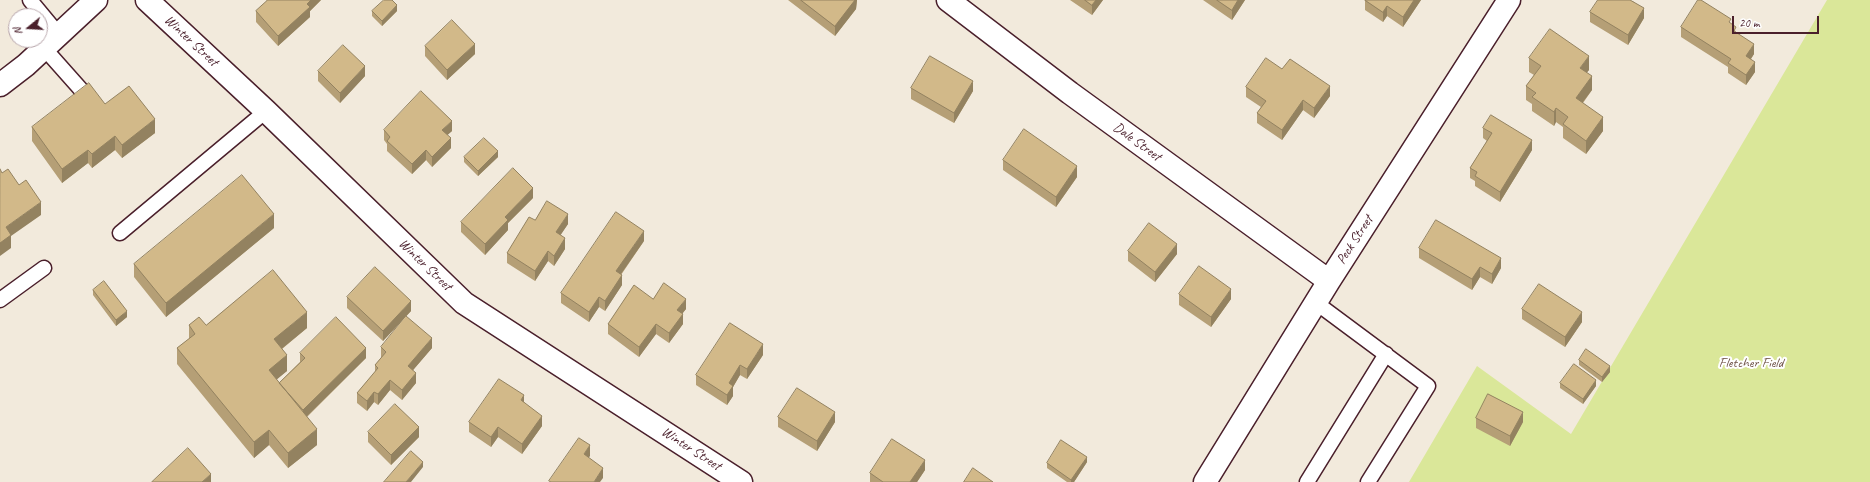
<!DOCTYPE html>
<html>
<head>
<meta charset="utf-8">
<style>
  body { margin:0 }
  #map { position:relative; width:1870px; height:482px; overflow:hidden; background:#f2eadc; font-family:Caveat,sans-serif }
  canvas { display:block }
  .north { position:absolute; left:8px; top:8px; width:40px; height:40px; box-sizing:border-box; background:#fff; border:1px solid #b7a5aa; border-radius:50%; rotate:252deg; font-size:11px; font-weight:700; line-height:16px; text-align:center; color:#4a1f2b }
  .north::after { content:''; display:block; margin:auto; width:14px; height:18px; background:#4a1f2b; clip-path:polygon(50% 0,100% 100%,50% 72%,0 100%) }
  .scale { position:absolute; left:1732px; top:16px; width:87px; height:18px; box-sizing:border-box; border:2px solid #4a1f2b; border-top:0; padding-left:5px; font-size:12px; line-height:14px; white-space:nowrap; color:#4a1f2b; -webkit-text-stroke:3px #fff; paint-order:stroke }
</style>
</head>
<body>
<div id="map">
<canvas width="1870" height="482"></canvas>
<div class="north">N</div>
<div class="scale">20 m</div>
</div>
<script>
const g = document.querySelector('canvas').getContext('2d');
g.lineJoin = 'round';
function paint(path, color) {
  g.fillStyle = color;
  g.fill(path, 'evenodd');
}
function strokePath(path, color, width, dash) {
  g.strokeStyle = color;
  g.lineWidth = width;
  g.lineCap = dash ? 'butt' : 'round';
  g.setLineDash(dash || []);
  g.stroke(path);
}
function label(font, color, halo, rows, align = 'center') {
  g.font = font + ' Caveat,sans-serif';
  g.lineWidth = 4;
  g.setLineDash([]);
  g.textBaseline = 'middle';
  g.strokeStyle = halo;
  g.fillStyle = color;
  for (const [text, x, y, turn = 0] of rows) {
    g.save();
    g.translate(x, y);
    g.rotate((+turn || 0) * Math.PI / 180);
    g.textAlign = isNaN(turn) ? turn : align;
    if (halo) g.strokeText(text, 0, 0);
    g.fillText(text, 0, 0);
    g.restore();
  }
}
paint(new Path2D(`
  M1827,0H1870V482H1409L1477,366L1571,434Z`), '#dae799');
const lane = new Path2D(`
  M30,0L59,35
  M44,48L84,93
  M120,233L266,111
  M0,300L44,268
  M1315,302L1428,386L1368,482
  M1307,482L1386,354`);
const street = new Path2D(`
  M147,0L266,111L464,303L741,482
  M948,0L1070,93L1329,281
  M1205,482L1329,281L1509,0`);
const secondary = new Path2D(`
  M0,85L26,65L96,0`);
strokePath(lane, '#4a1f2b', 17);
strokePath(street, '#4a1f2b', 25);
strokePath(secondary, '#4a1f2b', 25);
strokePath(lane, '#fff', 14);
strokePath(street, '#fff', 22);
strokePath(secondary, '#fff', 22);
paint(new Path2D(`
  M266,0H321L310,11V17L278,46L256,22V11L267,1Z
  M788,0H857L856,9L835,36Z
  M1070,0H1103L1092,15Z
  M1203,0H1245L1232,20Z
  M1365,0H1421L1403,27L1387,16L1383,22L1365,10Z
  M1633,1L1644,18L1628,45L1590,22V12Z
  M372,11H397L382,26L372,16Z
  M1731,24L1736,32L1754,54L1751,59L1755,72L1746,85L1728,73V67L1681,37V27Z
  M425,46L475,54L447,80L425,56Z
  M1529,58L1589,70L1587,72L1592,90L1583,103L1603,131L1586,154L1563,138V127L1556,122L1554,126L1532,111V104L1526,100V86L1534,75L1529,72Z
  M1282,69L1330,96L1314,118L1303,110L1282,140L1257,123V113L1261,107L1246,97V87Z
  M318,71L365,76L340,103L318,81Z
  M911,88L973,91L954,123L911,99Z
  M105,104L155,133L122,158L115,150L92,168L88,163L62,183L32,141V127Z
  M1483,128L1532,150L1500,202L1475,186V181L1470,178V168L1487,141L1483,138Z
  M384,130L452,131L447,135L451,148L432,167L426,160L412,174L387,151V144L384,140Z
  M464,157H498L478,176L464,162Z
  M1003,160L1077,177L1056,207L1003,170Z
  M533,198L508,223V230L485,255L461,232V222Z
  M535,220L568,224L560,235L565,249L554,266L548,261L535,281L507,263V253Z
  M274,228L166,317L134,277V264Z
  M644,241L621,275L622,285L605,311L599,307L589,322L561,303V293Z
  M1419,248L1501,268L1492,284L1480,277L1472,290L1419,258Z
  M1128,251L1177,254L1155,282L1128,261Z
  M93,290L127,317L116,326L93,295Z
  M1179,294L1231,299L1211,327L1179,305Z
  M347,297L411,311L383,341L347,308Z
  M653,299L686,309L682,314L683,324L669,343L656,334L639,357L608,334V324Z
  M1522,309L1582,322L1565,347L1522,319Z
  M189,325H206L307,328L282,349L287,371L276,379L279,383L300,362V353L366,358L307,417L317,445L288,468L269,445L254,458L177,364V348L189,339Z
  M381,347L432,348L413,370L416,383L402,400L390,390L378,405L374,402L367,411L357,403V393L375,372V365L381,358Z
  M763,355L747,379L740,375L733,387V396L727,405L696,385V375Z
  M1579,360L1610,372L1602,382L1579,365Z
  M1560,383L1596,386L1583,404L1560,388Z
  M524,402L542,426L522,454L498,437L491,447L469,432V422Z
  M778,417L835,422L817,451L778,427Z
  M1476,418L1523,422L1510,446L1476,428Z
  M368,432L419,437L391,465L368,442Z
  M1087,462L1074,482H1067L1047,468V463Z
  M925,470L917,482H870V473Z`), '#b59f76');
paint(new Path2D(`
  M311,0H321L310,11V17L278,46V36Z
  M853,0H857L856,9L835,36V26Z
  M1096,0H1103L1092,15V5Z
  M1238,0H1245L1232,20V10Z
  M1414,0H1421L1403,27V17Z
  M397,5V11L382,26V21Z
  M1387,6V16L1383,22V12Z
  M1644,8V18L1628,45V35Z
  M475,44V54L447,80V70Z
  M1754,44V54L1746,66V56Z
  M1589,56V70L1580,81V68Z
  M1755,62V72L1746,85V75Z
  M365,66V76L340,103V93Z
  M1592,76V90L1576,111V98Z
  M973,81V91L954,123V113Z
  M1330,86V96L1314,118V108Z
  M1303,100V110L1282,140V130Z
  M1556,108V122L1554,126V112Z
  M1603,117V131L1586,154V141Z
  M155,119V133L122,158V145Z
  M452,121V131L442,140V130Z
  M115,136V150L92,168V154Z
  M451,138V148L432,167V157Z
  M1532,140V150L1500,202V192Z
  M88,150V163L62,183V169Z
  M426,150V160L412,174V164Z
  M498,151V157L478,176V171Z
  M1077,166V177L1056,207V197Z
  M533,188V198L508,223V230L485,255V244L505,217Z
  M41,202V215L11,236V248L0,256V243L6,227Z
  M274,214V228L166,317V303Z
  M568,214V224L556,242V232Z
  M644,231V241L616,281V271Z
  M565,238V249L554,266V256Z
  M1177,244V254L1155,282V272Z
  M548,251V261L535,281V271Z
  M1501,258V268L1492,284V274Z
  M1480,267V277L1472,290V279Z
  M622,275V285L605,311V301Z
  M1231,289V299L1211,327V317Z
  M599,297V307L589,322V312Z
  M686,299V309L677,320V310Z
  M411,301V311L383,341V331Z
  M127,311V317L116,326V320Z
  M307,312V328L274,355V339Z
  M1582,312V322L1565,347V337Z
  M683,314V324L669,343V333Z
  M656,324V334L639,357V347Z
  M432,338V348L408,376V366Z
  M763,344V355L747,379V369Z
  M366,348V358L303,420V410Z
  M287,355V371L269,386V370Z
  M740,365V375L733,387V396L727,405V395L729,383Z
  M1610,366V372L1602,382V377Z
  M416,373V383L402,400V390Z
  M390,380V390L378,405V394Z
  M1596,380V386L1583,404V399Z
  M374,392V402L367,411V401Z
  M524,395V406L521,400Z
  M835,412V422L817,451V441Z
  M1523,412V422L1510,446V436Z
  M542,416V426L522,454V444Z
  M419,427V437L391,465V455Z
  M498,427V437L491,447V437Z
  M317,429V445L288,468V453Z
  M269,430V445L254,458V442Z
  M590,445V456L584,464V454Z
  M1087,457V462L1074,482H1071V480Z
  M925,460V470L917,482H910Z
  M423,462V467L411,482H406Z
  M603,468V478L600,482H594Z
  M211,474V482H202Z`), '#938260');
const building = new Path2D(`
  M268,0H311L307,4L310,7L278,36L256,11Z
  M384,0H392L397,5L382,21L372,11Z
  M801,0H855L835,26Z
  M1085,0H1096L1092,5Z
  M1217,0H1238L1232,10Z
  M1365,0H1414L1403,17L1387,6L1383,12Z
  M1598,0H1630L1644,8L1628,35L1590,12Z
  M1698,0H1701L1731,19L1729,22L1736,27L1734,31L1754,44L1746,56L1755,62L1746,75L1728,63L1731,59L1681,27Z
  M452,20L475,44L447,70L425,46Z
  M1550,29L1589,56L1580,68L1592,76L1576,98L1603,117L1586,141L1563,124L1568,117L1556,108L1554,112L1532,97L1536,93L1526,86L1541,66L1529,58Z
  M343,45L365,66L340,93L318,71Z
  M930,56L973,81L954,113L911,88Z
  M1266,58L1282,69L1290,59L1330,86L1314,108L1303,100L1282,130L1257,113L1266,101L1246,87Z
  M89,83L105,104L129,86L155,119L122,145L115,136L92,154L88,150L62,169L32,127Z
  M421,91L452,121L442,130L451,138L432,157L426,150L412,164L387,141L390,137L384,130Z
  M1491,115L1532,140L1500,192L1475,176L1477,172L1470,168L1492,133L1483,128Z
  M1024,129L1077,166L1056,197L1003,160Z
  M484,138L498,151L478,171L464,157Z
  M513,168L533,188L505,217L508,220L485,244L461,222Z
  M0,169L2,173L8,169L19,185L26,180L41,202L6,227L11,235L0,243Z
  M242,175L274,214L166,303L134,264Z
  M547,201L568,214L556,232L565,238L554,256L548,251L535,271L507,253L529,217L535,220Z
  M616,212L644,231L616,271L622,275L605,301L599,297L589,312L561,293Z
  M1436,220L1501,258L1492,274L1480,267L1472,279L1419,248Z
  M1149,223L1177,244L1155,272L1128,251Z
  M1199,266L1231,289L1211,317L1179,294Z
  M375,267L411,301L383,331L347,297Z
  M273,270L307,312L274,339L287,355L269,370L317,429L288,453L269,430L254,442L177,348L195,334L189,325L199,317L206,325Z
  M104,281L127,311L116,320L93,290Z
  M664,283L686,299L677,310L683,314L669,333L656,324L639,347L608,324L634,285L653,299Z
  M1539,284L1582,312L1565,337L1522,309Z
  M406,316L432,338L408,366L416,373L402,390L390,380L378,394L374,392L367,401L357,393L378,368L375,365L386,352L381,347Z
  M336,317L366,348L303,410L288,393L279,383L305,358L300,353Z
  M730,323L763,344L747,369L740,365L729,383L733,386L727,395L696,375Z
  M1586,349L1610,366L1602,377L1579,360Z
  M1574,364L1596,380L1583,399L1560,383Z
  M499,379L524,395L521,400L542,416L522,444L498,427L491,437L469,422Z
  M797,388L835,412L817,441L778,417Z
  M1488,394L1523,412L1510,436L1476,418Z
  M395,404L419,427L391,455L368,432Z
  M579,438L590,445L584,454L603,468L594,482H551L549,481Z
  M892,439L925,460L910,482H883L870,473Z
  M1061,440L1087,457L1071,480L1047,463Z
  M188,448L211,474L202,482H152Z
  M411,451L423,462L406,482H384Z
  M973,468L993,482H964Z`);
paint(building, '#d2b989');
strokePath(building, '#938260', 1);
label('14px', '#4a1f2b', '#fff', [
  ["Winter Street",191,41,43],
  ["Dale Street",1137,142,36],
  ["Peck Street",1355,240,-57],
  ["Winter Street",425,265,44],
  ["Winter Street",691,449,33]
]);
label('14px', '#6e5146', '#fff', [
  ["Fletcher Field",1751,363]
]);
</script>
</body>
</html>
